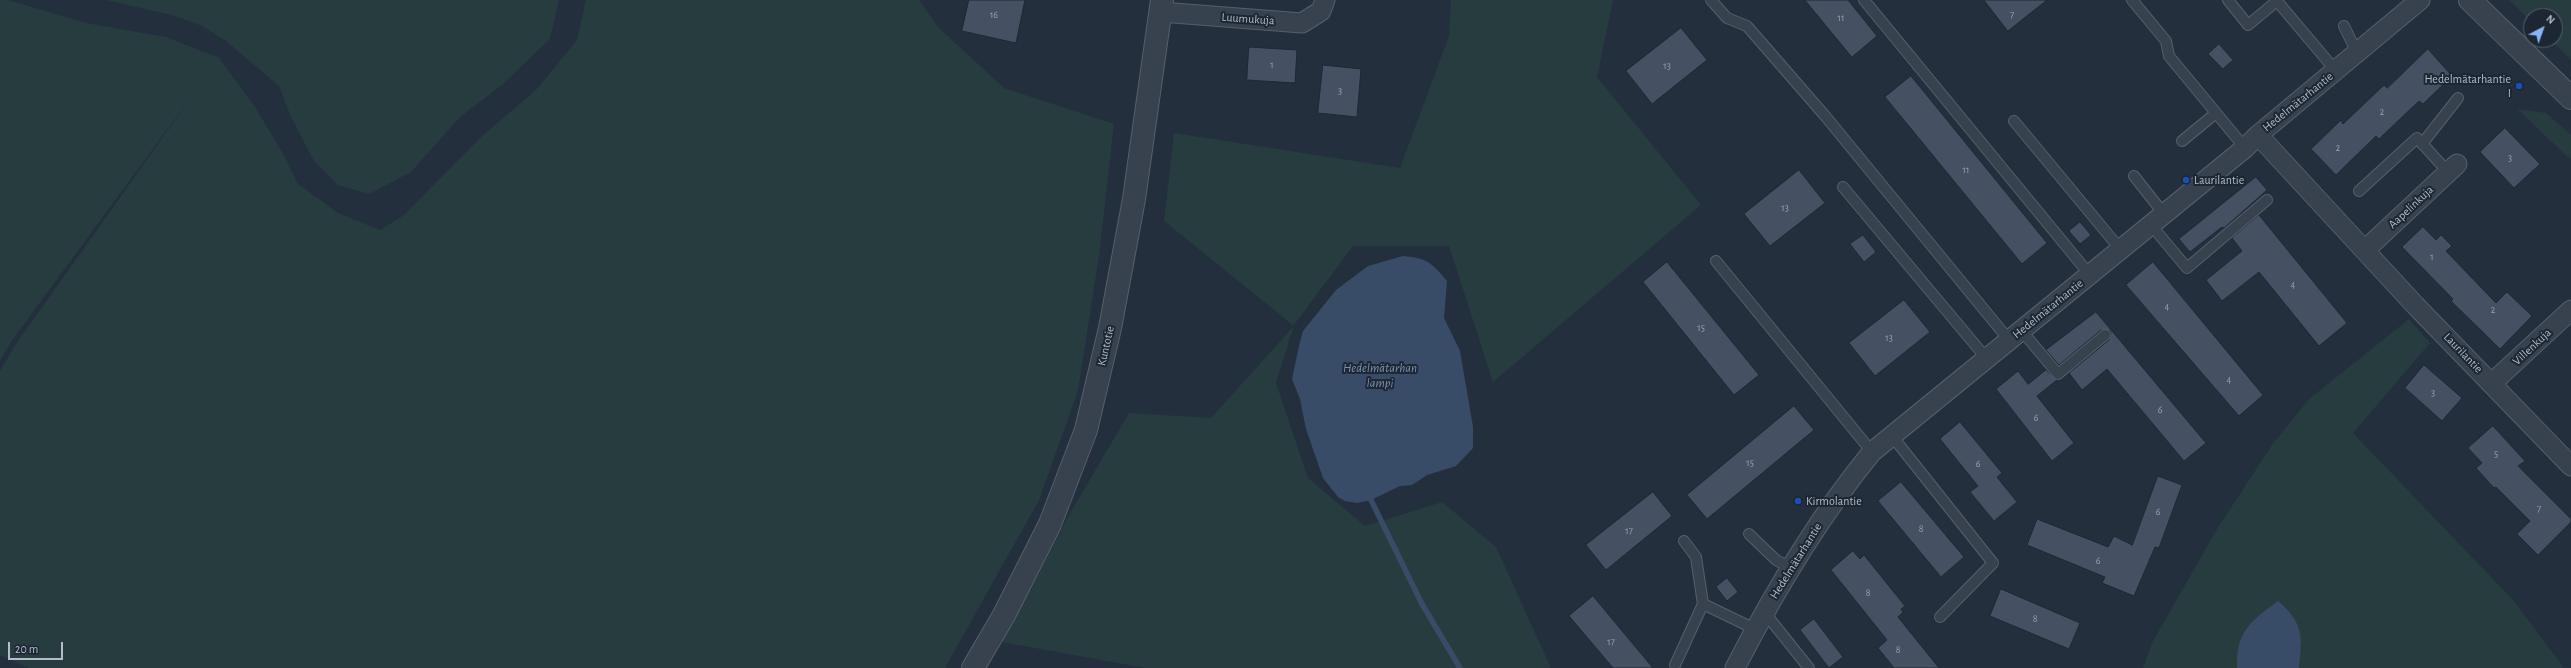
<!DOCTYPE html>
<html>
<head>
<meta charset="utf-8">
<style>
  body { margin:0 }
  #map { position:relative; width:2571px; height:668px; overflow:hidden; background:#242f3e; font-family:"Alegreya Sans",sans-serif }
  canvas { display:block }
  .north { position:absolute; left:2523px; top:8px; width:40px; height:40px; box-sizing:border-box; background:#1d2633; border:1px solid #59626f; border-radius:50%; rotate:41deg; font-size:11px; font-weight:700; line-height:16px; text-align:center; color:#b4bcc9 }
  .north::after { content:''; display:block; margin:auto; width:14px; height:18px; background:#8ab4f8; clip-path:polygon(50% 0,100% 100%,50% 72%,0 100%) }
  .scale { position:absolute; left:8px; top:642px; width:55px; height:18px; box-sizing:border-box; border:2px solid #b4bcc9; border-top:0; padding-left:5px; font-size:12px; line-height:14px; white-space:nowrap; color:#b4bcc9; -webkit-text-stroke:3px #1d2633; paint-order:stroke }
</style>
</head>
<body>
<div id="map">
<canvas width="2571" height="668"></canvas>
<div class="north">N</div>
<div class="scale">20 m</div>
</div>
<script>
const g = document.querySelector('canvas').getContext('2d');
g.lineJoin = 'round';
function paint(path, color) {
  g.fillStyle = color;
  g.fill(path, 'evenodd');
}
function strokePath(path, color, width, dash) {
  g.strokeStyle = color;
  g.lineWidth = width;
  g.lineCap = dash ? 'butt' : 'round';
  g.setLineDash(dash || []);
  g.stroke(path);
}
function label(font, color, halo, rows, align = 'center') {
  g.font = font + ' "Alegreya Sans",sans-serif';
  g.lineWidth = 4;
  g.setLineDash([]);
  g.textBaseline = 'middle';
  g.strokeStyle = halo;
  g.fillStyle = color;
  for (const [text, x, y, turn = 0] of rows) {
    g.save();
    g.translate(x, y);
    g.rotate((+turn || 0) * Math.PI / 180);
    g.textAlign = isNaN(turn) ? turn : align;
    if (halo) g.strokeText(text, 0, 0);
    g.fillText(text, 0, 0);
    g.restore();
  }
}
paint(new Path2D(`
  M0,0H8L86,23L166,37L219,58L255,107L284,155L297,183L338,213L380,230L404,215L481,137L536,90L577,40L586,0H919L938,27L1004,88L1114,124L1099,256L1078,391L1039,500L945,668H29L0,655V371L18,341L197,89L13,339L0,361Z
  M106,0H559L550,39L502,85L460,117L411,172L369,194L338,185L314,161L291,117L279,86L226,41L202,26L172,15Z
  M1451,0H1613L1597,77L1701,205L1493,382L1449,246H1353L1294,325L1276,383L1308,478L1365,526L1442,502L1496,547L1551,668H1145L1002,642L1069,515L1129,413L1211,418L1294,326L1164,221L1174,133L1400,168L1449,36Z
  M2509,0H2571V60L2551,40H2555V16H2531V21Z
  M2517,109L2546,113L2571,135V160Z
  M2409,319L2430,343L2353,433L2514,601L2564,668H2299L2302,644L2237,668H2143L2152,643L2217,529L2272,445L2309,399Z`), '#263c3f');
paint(new Path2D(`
  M1403,256C1427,258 1432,263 1447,281L1444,318L1460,351L1473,427V448L1456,466L1427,475L1412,485L1400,486L1371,500L1357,503L1345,501L1338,497L1323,478L1306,429L1300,399L1292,379L1299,346L1303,331L1336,290L1368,266Z
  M2278,601C2303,622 2303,637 2299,668H2237C2236,631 2251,621 2278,601Z`), '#394c67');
strokePath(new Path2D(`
  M1371,500L1422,604L1460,668`), '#394c67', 5.5);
const building = new Path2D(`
  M969,0H1025L1016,43L962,31Z
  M1805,0H1848L1877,36L1852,57Z
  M1984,0H2047L2008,31Z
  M1681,28L1707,60L1652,104L1626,71Z
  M2219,44L2233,60L2223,69L2208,54Z
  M1249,47L1297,50L1295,83L1247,80Z
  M2428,49L2452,76L2423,104L2419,101L2379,139L2376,136L2336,175L2311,149L2341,120L2343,124L2384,85L2387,88Z
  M1323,65L1361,69L1357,117L1318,113Z
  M1911,76L2047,243L2022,264L1885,97Z
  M2505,128L2540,164L2514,188L2480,152Z
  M1799,170L1825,203L1770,246L1744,214Z
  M2256,177L2267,190L2224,228L2222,227L2190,252L2179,239Z
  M2259,215L2347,323L2319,346L2259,272L2222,301L2206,280L2242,251L2232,238Z
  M2080,222L2091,235L2080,244L2069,231Z
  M2423,227L2436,240L2441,235L2452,246L2446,251L2496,303L2507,292L2532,316L2500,349L2451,301L2453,299L2402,247Z
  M1863,235L1876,252L1864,262L1850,244Z
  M1667,262L1759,375L1734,395L1643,282Z
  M2153,262L2263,395L2239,416L2126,285Z
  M1904,300L1930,332L1875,376L1849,343Z
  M2096,312L2206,443L2184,461L2107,369L2082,390L2069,373L2109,340L2111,334L2110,331L2101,330L2059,365L2046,350Z
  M2424,365L2462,398L2442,421L2405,388Z
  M2046,370L2057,380L2037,396L2074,443L2052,461L1996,389L2018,371L2028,384Z
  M1794,406L1814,430L1707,519L1687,495Z
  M1960,422L2002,473L1997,477L2017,502L1994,521L1970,492L1978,486L1940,439Z
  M2493,426L2525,461L2518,466L2571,519V522L2538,555L2517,534L2530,521L2496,487L2494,488L2476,468L2482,463L2468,448Z
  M2158,476L2182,485L2159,548L2155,547L2134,596L2102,583L2105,577L2027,545L2037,519L2108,547L2114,536L2132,545Z
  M1901,482L1964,557L1941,577L1878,501Z
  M1653,492L1672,516L1606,570L1586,545Z
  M1853,551L1860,559L1864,555L1905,606L1901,609L1903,612L1898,617L1939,668H1894L1878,648L1887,640L1831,570Z
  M1727,578L1738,592L1727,601L1716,587Z
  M2001,589L2080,623L2069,649L1990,616Z
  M1593,596L1653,668H1613L1569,616Z
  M1814,619L1843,657L1829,668L1800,630Z`);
paint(building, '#455162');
strokePath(building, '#1f2835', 1);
const service = new Path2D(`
  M1711,0L1727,18L1747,26L1826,117L2009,340
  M1864,0L2090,275
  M2132,0L2166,41L2169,56L2245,148
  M2228,0L2248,25L2277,1
  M2276,0L2336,71
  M2344,26L2357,53
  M2014,121L2121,250
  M2182,141L2216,113
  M2422,144L2458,98
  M2134,176L2164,214
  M1843,187L1987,359
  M2359,191L2417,138L2448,172
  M2151,225L2187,268L2267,200
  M1716,261L1872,452
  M2021,330L2058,374L2105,335
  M1892,436L1993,563L1940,617
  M1749,534L1776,560L1791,568
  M1703,604L1755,629
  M1765,613L1809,668
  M1675,665L1703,604L1696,557L1684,541`);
const minor = new Path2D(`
  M1161,12L1302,23L1321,11L1325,0
  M2258,135L2415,305L2571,466
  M2365,250L2457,164
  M2492,383L2571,310
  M1735,668C1774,592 1817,519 1872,452L2245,148L2258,135L2420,0`);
const tertiary = new Path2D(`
  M2470,0L2571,98
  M973,668L1004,615L1050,524L1086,430L1110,328L1134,199L1162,0`);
strokePath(service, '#565f6c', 12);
strokePath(minor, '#565f6c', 21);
strokePath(tertiary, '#565f6c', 24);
strokePath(service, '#38414e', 10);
strokePath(minor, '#38414e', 19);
strokePath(tertiary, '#38414e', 22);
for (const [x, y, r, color] of [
  [2519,86,4,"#1a4fb4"],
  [2186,180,4,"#1a4fb4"],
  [1798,501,4,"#1a4fb4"]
]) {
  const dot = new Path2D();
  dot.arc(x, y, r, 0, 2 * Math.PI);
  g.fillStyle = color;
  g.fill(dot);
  strokePath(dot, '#1d2633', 1.5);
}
label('10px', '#98a1af', null, [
  ["16",994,15],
  ["7",2012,15],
  ["11",1841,18],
  ["1",1272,65],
  ["13",1667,66],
  ["3",1340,91],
  ["2",2382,112],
  ["2",2338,148],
  ["3",2510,158],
  ["11",1966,170],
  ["13",1785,208],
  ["1",2432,257],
  ["4",2293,285],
  ["4",2167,307],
  ["2",2493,310],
  ["15",1701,328],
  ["13",1889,338],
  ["4",2229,380],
  ["3",2433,393],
  ["6",2160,410],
  ["6",2036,418],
  ["5",2496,454],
  ["15",1750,463],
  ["6",1978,464],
  ["7",2539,509],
  ["6",2158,512],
  ["8",1921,529],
  ["17",1629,531],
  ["6",2098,561],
  ["8",1868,593],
  ["8",2035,619],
  ["17",1611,642],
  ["8",1898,650]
]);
label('12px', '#b4bcc9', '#1d2633', [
  ["Luumukuja",1248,19,4],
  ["Hedelmätarhantie",2298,102,-39],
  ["Aapelinkuja",2411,207,-43],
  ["Hedelmätarhantie",2048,309,-39],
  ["Kuntotie",1106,346,-77],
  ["Villenkuja",2532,347,-43],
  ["Laurilantie",2463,353,46],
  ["Hedelmätarhantie",1796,561,-58]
]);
label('12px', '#b4bcc9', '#1d2633', [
  ["Hedelmätarhantie",2511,79,"right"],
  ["I",2511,93,"right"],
  ["Laurilantie",2194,180],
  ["Kirmolantie",1806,501]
], 'left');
label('italic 13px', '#7c92b1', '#1d2633', [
  ["Hedelmätarhan",1380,368],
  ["lampi",1380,383]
]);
</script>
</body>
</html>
